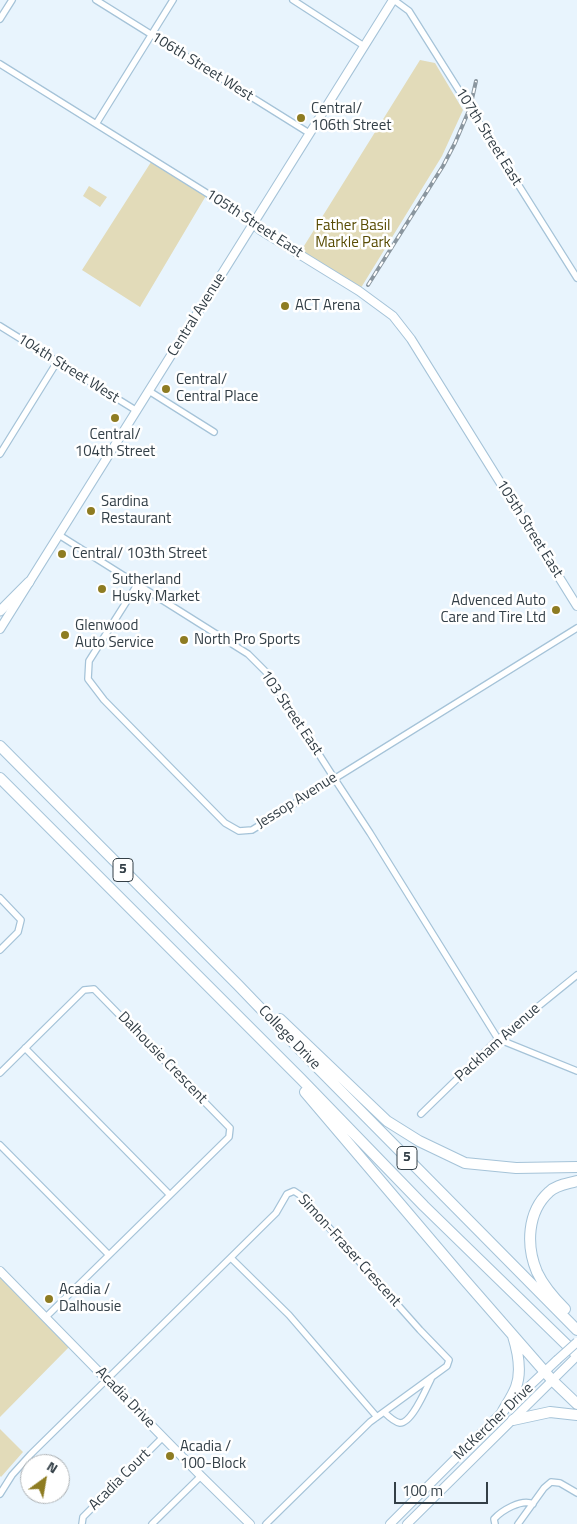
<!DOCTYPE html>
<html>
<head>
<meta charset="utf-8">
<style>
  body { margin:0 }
  #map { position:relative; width:577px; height:1524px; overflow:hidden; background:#e8f4fd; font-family:"Titillium Web",sans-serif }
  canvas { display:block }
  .north { position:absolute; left:20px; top:1454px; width:50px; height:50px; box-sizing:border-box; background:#fff; border:1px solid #adb2b5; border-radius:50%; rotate:32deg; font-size:14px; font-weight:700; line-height:20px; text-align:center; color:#333f47 }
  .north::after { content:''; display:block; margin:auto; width:18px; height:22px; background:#8e7c22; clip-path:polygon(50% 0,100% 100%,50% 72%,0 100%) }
  .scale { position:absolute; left:394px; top:1482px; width:94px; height:22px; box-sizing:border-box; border:2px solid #333f47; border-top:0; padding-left:6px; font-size:15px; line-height:18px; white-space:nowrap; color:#333f47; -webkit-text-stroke:4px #fff; paint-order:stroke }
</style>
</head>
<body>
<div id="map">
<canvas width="577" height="1524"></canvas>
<div class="north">N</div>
<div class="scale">100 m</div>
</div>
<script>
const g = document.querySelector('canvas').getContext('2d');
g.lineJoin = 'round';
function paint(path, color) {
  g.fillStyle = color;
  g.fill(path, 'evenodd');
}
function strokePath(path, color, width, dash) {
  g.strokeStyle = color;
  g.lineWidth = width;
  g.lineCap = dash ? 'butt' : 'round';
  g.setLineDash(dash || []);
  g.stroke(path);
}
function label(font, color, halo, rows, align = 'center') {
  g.font = font + ' "Titillium Web",sans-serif';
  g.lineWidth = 5;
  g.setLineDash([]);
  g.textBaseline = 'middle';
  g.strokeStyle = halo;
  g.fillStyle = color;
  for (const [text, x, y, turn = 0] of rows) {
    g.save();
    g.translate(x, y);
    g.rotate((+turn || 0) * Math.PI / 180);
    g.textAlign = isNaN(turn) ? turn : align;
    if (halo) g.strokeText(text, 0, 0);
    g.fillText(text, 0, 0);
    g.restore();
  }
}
paint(new Path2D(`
  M420,60L435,63L463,110L442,156L359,291L299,254Z
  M153,159L207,194L140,307L82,270Z
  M89,186L107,197L100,207L83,196Z
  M0,1271L72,1344L0,1417Z
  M0,1429L23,1452L1,1477L0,1476Z`), '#e2dbb9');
const street = new Path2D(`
  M96,0L309,133
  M293,0L364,46
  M394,0L409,11L577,278
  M0,19L12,0
  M0,64L245,217L253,224
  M96,124L173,0
  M0,326L137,411
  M149,391L214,432
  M0,454L57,362
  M59,535L248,654L268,674L334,778L370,833L498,1039L577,1071
  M137,585L89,661L88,679L104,700L225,823L239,831L252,830L577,628
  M0,898L21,920L18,932L0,950
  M25,1048L170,1195
  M0,1073L84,990L94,989L230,1128L229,1137L46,1317
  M421,1114L498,1039L577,975
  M0,1145L109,1255
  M231,1258L289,1315L377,1417
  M384,1412C388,1416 394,1422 400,1423C412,1423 426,1389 431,1379
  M0,1494L12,1475L31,1454L276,1213L287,1194L294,1191L300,1195L420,1330L449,1360L447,1366L370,1422L266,1524
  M82,1524L83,1517L163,1437
  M152,1524L201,1476
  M495,1524L494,1519C501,1511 522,1498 533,1504
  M518,1524L544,1488L551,1482L560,1483L577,1493`);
const secondary = new Path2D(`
  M253,224L260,230L359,291L393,316L411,339L577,606
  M0,629L393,0
  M0,1271L201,1476L250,1524
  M390,1524L503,1411L557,1360
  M407,1524L577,1356`);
const primary = new Path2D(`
  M0,611L29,582`);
const highway = new Path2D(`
  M0,746L238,985L314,1064L577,1330
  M0,778L301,1079L424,1206L577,1355
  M280,1019L387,1121L419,1141L465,1163L516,1168L577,1167
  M305,1092L463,1278L552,1380L577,1404
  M565,1309C554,1298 543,1285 537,1272C526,1246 527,1212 549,1192C556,1185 567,1184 577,1181
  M503,1411C507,1404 513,1395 516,1387C522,1371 518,1352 513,1336
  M513,1420L550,1412L577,1415`);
strokePath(street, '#a5c3d8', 8);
strokePath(secondary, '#a5c3d8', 10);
strokePath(primary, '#a5c3d8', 11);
strokePath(highway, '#a5c3d8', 12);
strokePath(street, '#fff', 5.5);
strokePath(secondary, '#fff', 8);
strokePath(primary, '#fff', 9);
strokePath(highway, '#fff', 10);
const rail = new Path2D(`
  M368,285L443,166L455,143L470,108L476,81`);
strokePath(rail, '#8a969f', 4);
strokePath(rail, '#fff', 2, [5.5]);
const secondaryBridge = new Path2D(`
  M557,1360L577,1342`);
strokePath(secondaryBridge, '#a5c3d8', 10, []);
strokePath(secondaryBridge, '#fff', 8);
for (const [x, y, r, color] of [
  [301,118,5,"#8e7c22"],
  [285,306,5,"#8e7c22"],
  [166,389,5,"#8e7c22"],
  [115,418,5,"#8e7c22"],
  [91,511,5,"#8e7c22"],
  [62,554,5,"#8e7c22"],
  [102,589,5,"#8e7c22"],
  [556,610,5,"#8e7c22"],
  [65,635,5,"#8e7c22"],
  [184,640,5,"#8e7c22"],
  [49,1299,5,"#8e7c22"],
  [170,1456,5,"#8e7c22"]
]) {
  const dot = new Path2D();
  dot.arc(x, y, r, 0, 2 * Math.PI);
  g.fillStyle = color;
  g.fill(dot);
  strokePath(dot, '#fff', 2);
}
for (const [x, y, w] of [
  [123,870,20],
  [407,1158,20]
]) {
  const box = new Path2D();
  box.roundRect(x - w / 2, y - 11.5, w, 23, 4);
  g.fillStyle = '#fff';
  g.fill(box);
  strokePath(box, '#333f47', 1);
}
label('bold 14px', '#333f47', null, [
  ["5",123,870],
  ["5",407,1158]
]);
label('15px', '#333f47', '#fff', [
  ["106th Street West",202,67,32],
  ["107th Street East",488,137,58],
  ["105th Street East",254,224,33],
  ["Central Avenue",197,315,-58],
  ["104th Street West",68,369,32],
  ["105th Street East",529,529,58],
  ["103 Street East",291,713,56],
  ["Jessop Avenue",297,801,-32],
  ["College Drive",289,1038,46],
  ["Packham Avenue",498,1043,-42],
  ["Dalhousie Crescent",162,1058,46],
  ["Simon-Fraser Crescent",349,1251,48],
  ["Acadia Drive",125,1398,46],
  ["McKercher Drive",494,1422,-44],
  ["Acadia Court",120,1480,-45]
]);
label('15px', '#333f47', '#fff', [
  ["Central/",311,109],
  ["106th Street",311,126],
  ["ACT Arena",295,306],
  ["Central/",176,380],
  ["Central Place",176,397],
  ["Central/",115,435,"center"],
  ["104th Street",115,452,"center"],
  ["Sardina",101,502],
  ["Restaurant",101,519],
  ["Central/ 103th Street",72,554],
  ["Sutherland",112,580],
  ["Husky Market",112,597],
  ["Advenced Auto",546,601,"right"],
  ["Care and Tire Ltd",546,618,"right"],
  ["Glenwood",75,626],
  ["Auto Service",75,643],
  ["North Pro Sports",194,640],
  ["Acadia /",59,1290],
  ["Dalhousie",59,1307],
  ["Acadia /",180,1447],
  ["100-Block",180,1464]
], 'left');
label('15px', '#594c04', '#fff', [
  ["Father Basil",353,226],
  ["Markle Park",353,243]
]);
</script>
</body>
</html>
